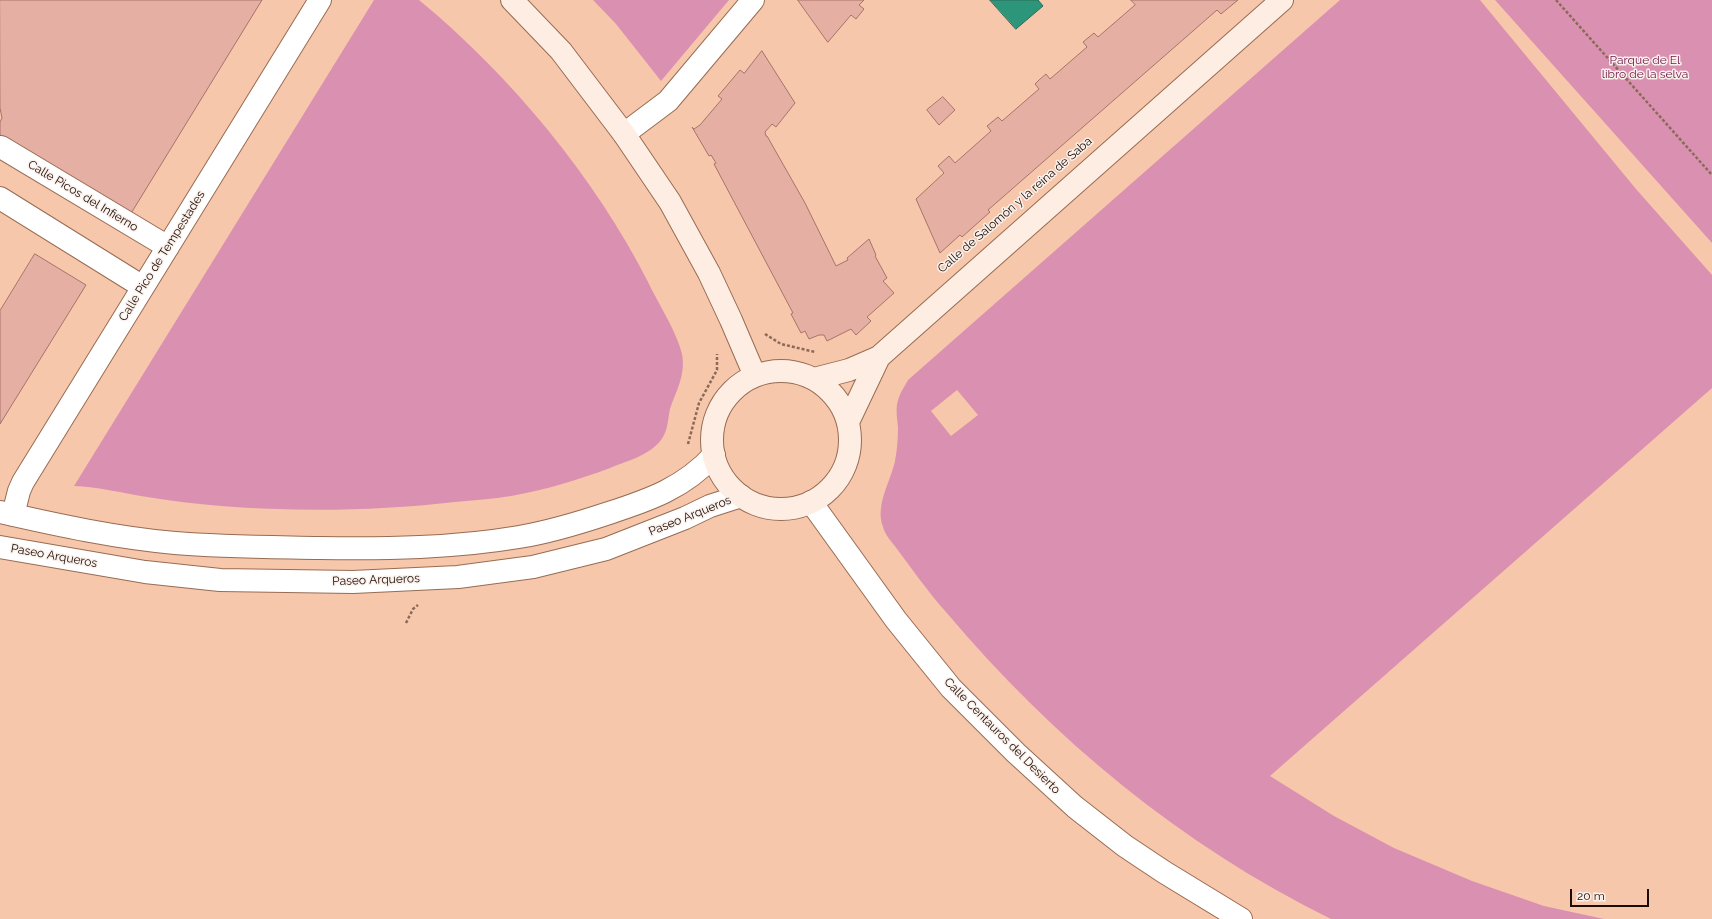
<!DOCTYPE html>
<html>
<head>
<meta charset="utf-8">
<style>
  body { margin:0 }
  #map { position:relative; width:1712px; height:919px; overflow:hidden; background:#f7c7ab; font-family:Raleway,sans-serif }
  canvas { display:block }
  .scale { position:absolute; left:1570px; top:889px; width:79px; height:18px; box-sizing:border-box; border:2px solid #1c0c04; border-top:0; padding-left:5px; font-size:12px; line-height:14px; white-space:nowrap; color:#1c0c04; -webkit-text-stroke:3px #fbf1ec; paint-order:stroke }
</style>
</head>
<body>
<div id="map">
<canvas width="1712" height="919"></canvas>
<div class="scale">20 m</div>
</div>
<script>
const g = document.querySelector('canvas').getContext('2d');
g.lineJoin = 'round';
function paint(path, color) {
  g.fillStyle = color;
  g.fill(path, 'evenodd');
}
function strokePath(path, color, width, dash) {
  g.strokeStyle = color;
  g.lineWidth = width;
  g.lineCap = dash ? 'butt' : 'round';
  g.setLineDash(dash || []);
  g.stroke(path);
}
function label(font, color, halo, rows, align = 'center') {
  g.font = font + ' Raleway,sans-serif';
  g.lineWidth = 3;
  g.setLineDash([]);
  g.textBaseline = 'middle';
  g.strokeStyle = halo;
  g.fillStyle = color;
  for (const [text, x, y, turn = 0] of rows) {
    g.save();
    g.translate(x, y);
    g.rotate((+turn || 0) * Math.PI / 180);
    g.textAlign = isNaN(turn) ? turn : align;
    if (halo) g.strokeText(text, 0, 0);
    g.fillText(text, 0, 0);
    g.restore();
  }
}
paint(new Path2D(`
  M374,0H419C510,75 595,177 648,282C658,303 677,332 682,354C686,375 676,391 670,409C668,418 668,429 663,437C652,455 629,460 610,468C578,480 545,490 511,496C493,499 473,500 455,502C377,511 298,512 221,506C196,504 171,501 147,497C123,493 98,487 74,486Z
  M593,0H729L661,81L616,24Z
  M1340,0H1480L1636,189L1712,275V388L1270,776L1334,816L1394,848L1472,881L1544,906L1604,919H1331C1181,845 1054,740 946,612C928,592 913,570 897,549C892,542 885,535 883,527C875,505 890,483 895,461C897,450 898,439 898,427C897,417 895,407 899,397C901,391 905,386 908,380ZM957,390L978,415L951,436L931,411Z
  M1495,0H1712V243Z`), '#da91b1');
const water = new Path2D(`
  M990,0H1038L1043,6L1016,29Z`);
paint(water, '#2d957a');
strokePath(water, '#286c57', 1);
const building = new Path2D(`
  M0,0H262L130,215L0,135V122L2,118L0,108Z
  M798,0H864L859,5L864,9L856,19L851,15L828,42Z
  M1131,0H1238L1221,14L1217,10L988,210L990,212L962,237L960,235L940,253L916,199L944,173L938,166L949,156L955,163L991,131L987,126L998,117L1002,121L1039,89L1035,84L1039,80L1046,74L1050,79L1087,47L1083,42L1094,33L1098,37L1135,5Z
  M762,51L795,103L776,127L772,124L765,132L766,136H767L805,203L836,266L848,260L847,258L869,239L876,255L875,256L887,278L883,281L894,293L867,317L871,321L856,335L851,329L827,341L824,335H819L809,339L805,331L801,333L791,314L793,313L714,164L716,163L711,155L709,156L692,127L694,129L700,125L722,99L718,96L740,70L744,73Z
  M943,97L955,110L939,125L927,110Z
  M35,254L86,285L0,424V311Z`);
paint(building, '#e6afa4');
strokePath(building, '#a67369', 1);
const street = new Path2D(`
  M624,134L668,101L753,0
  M0,148L1,147L168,247
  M0,198L143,287
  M811,502L896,620L951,688L1016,753L1075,807L1125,846L1164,872L1241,919
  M0,512C57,525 117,538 175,543C223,547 271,547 320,548C386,549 454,548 519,537C550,532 579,523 609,513C649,500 684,488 714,455
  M13,515L19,491L23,482L320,0
  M0,547L145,572L220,580L353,582L458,577L533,567L606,549L685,518L710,506L741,496`);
const secondary = new Path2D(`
  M512,0L561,51L624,134L670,202L709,273L731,320L755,376
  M712 440a69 69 0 1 1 138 0a69 69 0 1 1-138 0Z
  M814,379L849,370L879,357L1282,0
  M848,422L879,357`);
strokePath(street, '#976c53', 24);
strokePath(secondary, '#976c53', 24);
strokePath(new Path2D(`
  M1556,0L1712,175
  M765,334L781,344L815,352
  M688,444L699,403L717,370V354
  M406,623L413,609L418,605`), '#8b6a58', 2.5, [3, 2]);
strokePath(street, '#fff', 22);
strokePath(secondary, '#feede3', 22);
label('12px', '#6e1346', '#fbf1ec', [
  ["Parque de El",1645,60],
  ["libro de la selva",1645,74]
]);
label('12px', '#1c0c04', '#fbf1ec', [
  ["Calle Picos del Infierno",83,196,31],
  ["Calle de Salomón y la reina de Saba",1015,205,-41],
  ["Calle Pico de Tempestades",162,256,-58],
  ["Paseo Arqueros",690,516,-22],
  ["Paseo Arqueros",54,556,10],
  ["Paseo Arqueros",376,580,-2],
  ["Calle Centauros del Desierto",1002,736,45]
]);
</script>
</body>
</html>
